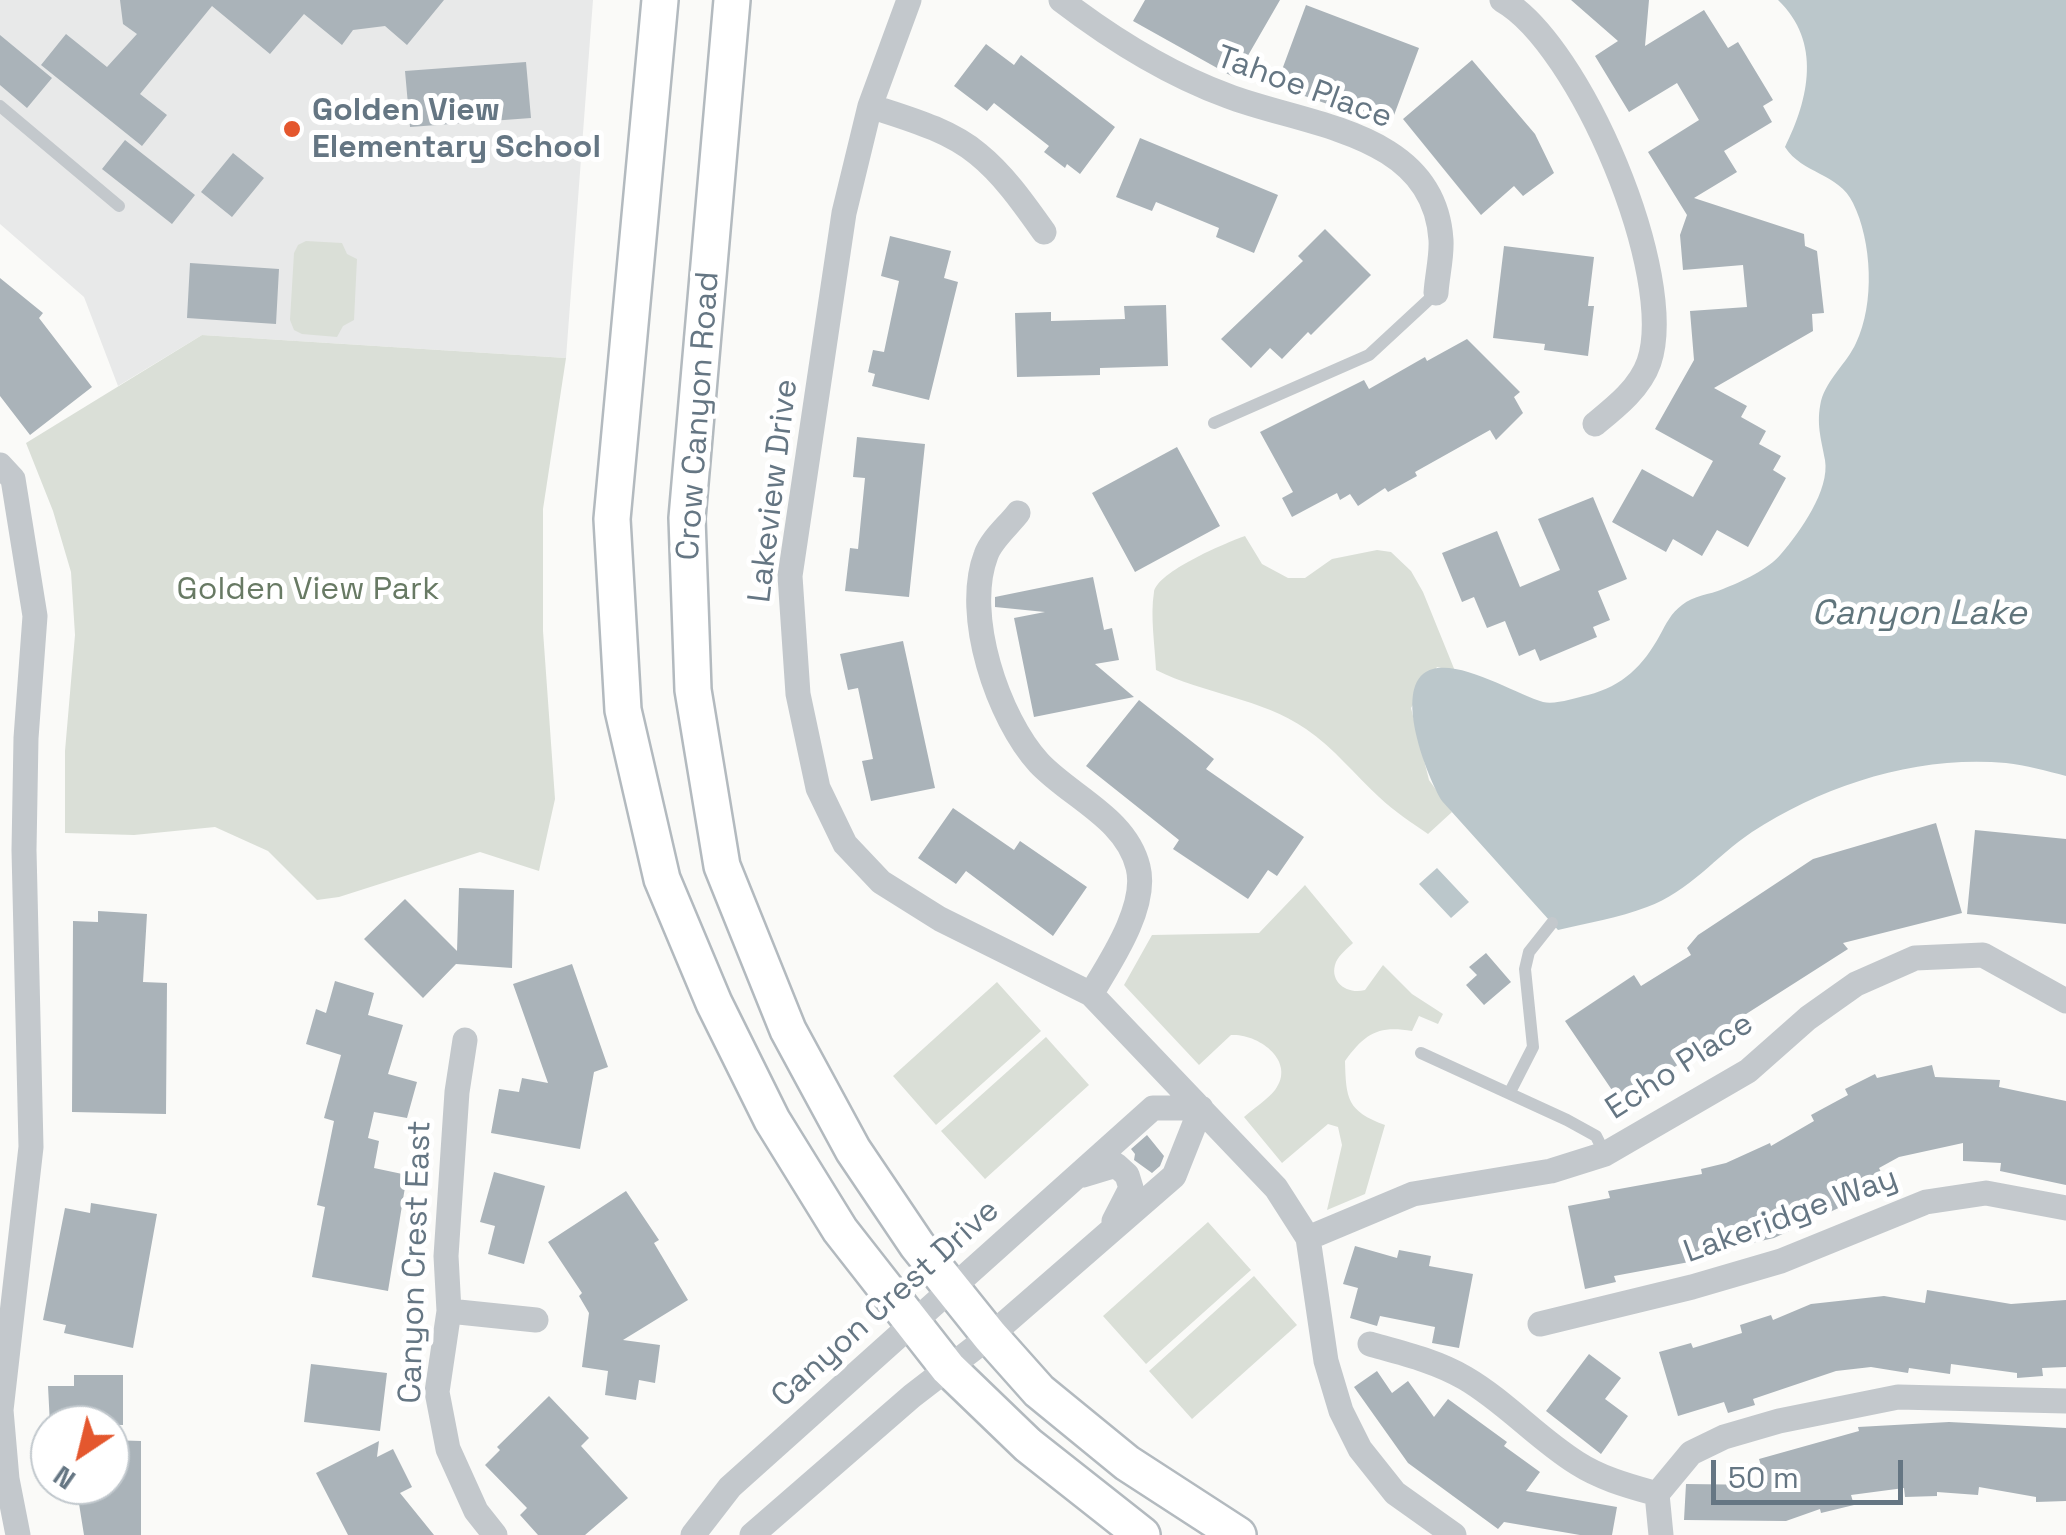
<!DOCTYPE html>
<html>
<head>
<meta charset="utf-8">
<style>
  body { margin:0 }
  #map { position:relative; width:2066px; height:1535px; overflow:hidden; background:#fafaf8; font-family:"Space Grotesk",sans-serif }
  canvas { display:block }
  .north { position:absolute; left:30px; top:1405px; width:100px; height:100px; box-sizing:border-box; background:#fff; border:2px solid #c1c8cd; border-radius:50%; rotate:215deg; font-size:28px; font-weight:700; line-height:40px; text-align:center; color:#657683 }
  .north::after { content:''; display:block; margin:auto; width:35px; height:45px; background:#e4572e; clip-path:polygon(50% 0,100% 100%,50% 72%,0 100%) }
  .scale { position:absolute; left:1711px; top:1460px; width:192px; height:45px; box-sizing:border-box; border:5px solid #657683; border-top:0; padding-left:12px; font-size:30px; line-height:35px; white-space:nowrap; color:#657683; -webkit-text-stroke:8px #fff; paint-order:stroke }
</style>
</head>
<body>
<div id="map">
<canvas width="2066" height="1535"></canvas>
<div class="north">N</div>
<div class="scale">50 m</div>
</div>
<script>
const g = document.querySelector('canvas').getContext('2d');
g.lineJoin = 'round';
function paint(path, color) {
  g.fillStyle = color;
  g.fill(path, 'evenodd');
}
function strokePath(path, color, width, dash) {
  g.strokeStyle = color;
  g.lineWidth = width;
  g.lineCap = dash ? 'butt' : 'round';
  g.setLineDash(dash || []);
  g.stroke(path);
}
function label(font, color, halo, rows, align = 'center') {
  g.font = font + ' "Space Grotesk",sans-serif';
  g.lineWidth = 10;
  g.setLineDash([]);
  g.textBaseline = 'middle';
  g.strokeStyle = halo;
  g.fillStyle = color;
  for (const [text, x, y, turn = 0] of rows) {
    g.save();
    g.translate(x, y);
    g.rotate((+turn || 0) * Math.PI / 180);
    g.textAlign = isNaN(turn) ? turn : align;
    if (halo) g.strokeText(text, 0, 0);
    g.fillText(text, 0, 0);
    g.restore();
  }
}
paint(new Path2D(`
  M0,0H593L566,358L202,335L118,386L84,297L0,224Z`), '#e8e9e9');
paint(new Path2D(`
  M306,241L342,243L347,254L357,259L354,320L343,326L337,337L302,334L294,330L290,320L294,253L298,245Z
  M202,335L566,358L543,509V631L555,799L539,871L480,852L339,897L317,900L268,851L215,827L134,835L65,833V751L75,635L71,572L53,511L26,443Z
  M1245,536L1262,564L1288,578H1305L1332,559L1377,550L1391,552L1411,571L1423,592L1455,671L1437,667L1411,708L1429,780L1452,812L1428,834C1412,823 1394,811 1379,797C1355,775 1334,748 1306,729C1261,698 1204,694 1156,670C1155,646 1150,616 1154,592C1157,572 1225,543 1245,536Z
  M1305,885L1353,943C1348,948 1339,955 1336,962C1328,982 1348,995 1365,990L1383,965L1412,994L1443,1014L1438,1024L1419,1016L1412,1031C1379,1025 1365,1033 1345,1061C1346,1099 1347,1111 1385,1125L1365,1194L1327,1210L1342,1145L1338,1127L1328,1124L1282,1163L1244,1117C1253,1109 1267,1100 1275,1090C1297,1061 1258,1033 1231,1035L1199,1065L1124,985L1152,935L1259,933Z
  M997,982L1041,1031L936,1125L893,1076Z
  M1046,1037L1089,1085L985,1179L941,1131Z
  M1208,1222L1251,1270L1146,1364L1103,1316Z
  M1254,1276L1297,1325L1192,1419L1149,1371Z`), '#dadfd7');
paint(new Path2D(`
  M1778,0H2066V776C2047,771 2026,765 2006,763C1918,755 1826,784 1752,832C1716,856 1689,892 1647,907C1619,918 1587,923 1558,930L1442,801C1427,776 1396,697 1423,674C1449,652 1515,694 1543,702C1555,705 1575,698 1588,695C1623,686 1643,666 1660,635C1666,624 1671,613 1682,605C1694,595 1709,595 1723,589C1741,582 1769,569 1781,554C1800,532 1830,490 1825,460C1821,438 1816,424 1821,401C1827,379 1847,363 1856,343C1875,304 1872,241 1853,203C1839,173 1802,174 1785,147C1809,99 1822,42 1778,0Z
  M1437,868L1469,902L1451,918L1419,884Z`), '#bbc7cb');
paint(new Path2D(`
  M120,0H444L407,45L385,26L353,30L342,45L304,14L270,54L212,6L140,94L167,115L142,146L41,65L66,34L107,67L137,34L123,24Z
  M1145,0H1280L1235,78L1133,21Z
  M1571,0H1649L1645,46L1704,10L1728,48L1738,42L1773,100L1763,106L1772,122L1724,151L1737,172L1694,198L1804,234L1805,246L1817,251L1824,313L1812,314L1813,331L1714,388L1747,406L1741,417L1766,431L1759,444L1781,456L1773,470L1786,478L1748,547L1717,530L1702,556L1673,539L1666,552L1612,522L1642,469L1693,497L1713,461L1655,429L1694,360L1690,311L1747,307L1743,265L1683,270L1680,235L1687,215L1648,152L1699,120L1677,83L1629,112L1595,56L1618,41Z
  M1306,5L1419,48L1390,126L1276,86Z
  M0,35L52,78L27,108L0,85Z
  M986,44L1014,65L1021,55L1115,127L1080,174L1067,164L1065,168L1044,152L1049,146L994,103L987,111L954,86Z
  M1472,60L1535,134L1554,173L1523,196L1514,186L1481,215L1403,119Z
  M526,62L531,118L410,127L405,71Z
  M1140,138L1278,195L1254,253L1216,237L1219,228L1156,202L1152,211L1116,197Z
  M125,140L195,195L172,224L102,169Z
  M233,153L264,178L232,217L201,192Z
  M1325,229L1371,275L1311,335L1308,332L1282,359L1270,348L1251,368L1221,339L1303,261L1298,256Z
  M890,236L951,251L944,278L958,282L929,400L872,386L875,374L868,372L873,350L884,352L899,281L881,276Z
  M1504,246L1594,257L1588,306H1594L1588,356L1544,350L1545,344L1493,338Z
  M190,263L279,269L276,324L187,318Z
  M0,278L43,313L39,318L92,387L30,435L0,396Z
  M1166,305L1168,366L1100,368V375L1017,377L1015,313L1051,312V321L1125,319L1124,306Z
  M1467,339L1520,392L1514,397L1523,413L1496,440L1490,430L1415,472L1417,476L1388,492L1385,488L1358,506L1350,494L1340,500L1337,493L1292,517L1282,498L1293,492L1260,432L1364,380L1369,389L1425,357L1427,361Z
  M857,437L925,444L909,597L845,591L850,548L858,549L865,478L853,477Z
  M1177,447L1220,526L1135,572L1092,493Z
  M1593,497L1627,579L1598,591L1610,620L1593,627L1597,637L1540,661L1535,649L1519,656L1505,621L1487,628L1474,597L1462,602L1442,553L1497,531L1520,587L1560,570L1538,519Z
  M1093,577L1104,630L1112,628L1119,660L1095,664L1134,697L1034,717L1014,618L1045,612L995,607V597Z
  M903,641L935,788L871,801L862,761L873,759L858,688L848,690L840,654Z
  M1139,700L1214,759L1206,769L1304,837L1277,876L1268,870L1248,899L1173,849L1179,840L1086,766Z
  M953,808L1014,850L1020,841L1087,887L1053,936L966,871L956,884L918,858Z
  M1936,823L1962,913L1843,943L1848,949L1721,1030L1724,1036L1668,1071L1665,1066L1616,1096L1565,1021L1634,975L1641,986L1691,955L1687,948L1698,935L1813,859Z
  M1975,830L2066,839V924L1967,914Z
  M459,888L514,890L512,968L456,964L423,998L364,939L405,899L457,951Z
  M98,911L147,914L143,982L167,983L166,1114L72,1112L73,921L98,922Z
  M1486,953L1511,982L1484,1005L1466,985L1477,975L1469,967Z
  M572,964L608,1067L594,1072L580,1149L491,1133L499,1089L519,1092L522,1078L548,1083L513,984Z
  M335,981L374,993L368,1015L403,1025L388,1074L417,1082L407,1118L374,1112L368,1138L379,1141L374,1168L407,1175L388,1291L312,1277L325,1207L317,1205L334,1121L324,1118L341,1055L306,1044L316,1009L326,1013Z
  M1932,1065L1935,1077L2000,1080L1999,1087L2066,1101V1185L2000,1171L2001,1163L1963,1161V1143L1899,1157L1879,1168L1882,1174L1840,1197L1845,1205L1774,1238L1699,1255L1700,1260L1614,1276L1616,1282L1585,1289L1568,1206L1610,1198L1608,1191L1702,1174L1701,1169L1726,1163L1770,1143L1771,1146L1814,1121L1811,1115L1848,1095L1845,1089L1875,1074L1877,1078Z
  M1147,1135L1164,1156L1160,1166L1152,1173L1134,1160L1135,1154L1131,1149Z
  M494,1172L545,1186L524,1264L488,1254L495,1226L480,1222Z
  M626,1191L659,1240L654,1243L688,1300L623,1340L660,1345L655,1383L639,1380L636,1400L605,1395L608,1371L582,1367L589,1313L579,1296L582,1293L548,1242Z
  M91,1203L157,1214L133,1348L64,1333L66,1325L43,1320L65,1208L90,1213Z
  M1355,1246L1397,1258L1399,1250L1431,1256L1429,1266L1473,1274L1459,1348L1432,1343L1435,1327L1380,1316L1377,1326L1350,1318L1358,1288L1343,1284Z
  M1927,1290L2011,1304L2066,1300V1367L2042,1368L2043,1376L2017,1378V1373L1951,1364L1950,1374L1909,1368L1908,1373L1871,1367L1836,1371L1753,1399L1755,1405L1728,1413L1724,1402L1678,1416L1659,1352L1691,1343L1693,1348L1742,1333L1740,1325L1771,1315L1773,1320L1811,1304L1884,1296L1925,1303Z
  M1589,1354L1621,1378L1605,1399L1628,1416L1601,1454L1546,1411Z
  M311,1364L387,1373L380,1431L304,1422Z
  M1377,1371L1392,1393L1408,1381L1434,1417L1448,1399L1507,1442L1504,1446L1540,1472L1526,1491L1617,1507L1612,1535H1580L1504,1522L1498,1529L1408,1463L1354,1387Z
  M74,1375H123V1425H50L48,1386H74Z
  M549,1396L589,1438L581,1446L628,1498L585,1535H538L520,1515L527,1508L485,1465L500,1450L497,1447Z
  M1949,1422L2066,1428V1501L2036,1502V1497L1979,1487L1978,1495L1937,1492V1496L1905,1497L1904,1488L1851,1495L1854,1505L1821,1513L1820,1509L1786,1521L1684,1520L1686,1484L1767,1485L1759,1459L1859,1431L1858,1427Z
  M110,1440L141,1441V1535H84L76,1485H110Z
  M379,1441L377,1457L393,1449L412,1487L400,1493L434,1535H348L316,1473Z`), '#aab3b9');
const secondary = new Path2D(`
  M660,0L612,519L623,710L662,879L714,1003L772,1120L840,1230L948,1368L1028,1445L1142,1535
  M732,0L687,518L693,690L722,866L788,1030L853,1150L917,1245L990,1336L1039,1391L1127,1463L1238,1535`);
strokePath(secondary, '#b3babf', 40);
strokePath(new Path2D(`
  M0,106L119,206
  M1214,423L1369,355L1436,293
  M1421,1053L1567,1120L1596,1136L1605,1154
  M1510,1092L1533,1047L1525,969L1529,952L1552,923`), '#c3c8cc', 12);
strokePath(new Path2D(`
  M909,0L870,106L844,213L790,576L798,694L818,788L845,844L881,882L940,919L1091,994L1276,1188L1308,1238L1326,1361L1341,1411L1360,1449L1395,1493L1454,1535
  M1061,0C1112,39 1168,74 1228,96C1306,126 1434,131 1441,240C1442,257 1437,276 1436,293
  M1502,0C1580,44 1678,276 1649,362C1640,388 1616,407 1595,424
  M870,106C906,118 948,129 978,154C1004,175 1024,204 1044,232
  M0,465L13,479L35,616L26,738L24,850L31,1147L1,1410L7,1479L18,1535
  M1018,513C1008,526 991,540 986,555C963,615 998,718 1039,763C1071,797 1126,818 1138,867C1148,906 1111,961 1091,994
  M465,1040L457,1092L446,1256L449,1311L437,1392L448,1449L476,1511L495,1535
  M1083,1175L1116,1165L1127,1175L1131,1188L1114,1221
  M1308,1238L1413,1194L1551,1171L1605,1154L1748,1071L1808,1018L1856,984L1915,958L1983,955L2066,1001
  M449,1311L536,1320
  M1540,1324L1692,1287L1781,1261L1926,1202L1986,1193L2066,1208
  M1370,1344C1402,1353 1436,1361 1465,1378C1506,1402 1537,1438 1577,1463C1602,1479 1629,1486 1657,1494
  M693,1535L730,1487L1153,1108H1201
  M752,1535L912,1396L990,1336L1174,1176L1201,1108
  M1661,1535L1657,1494L1691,1453L1724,1437L1779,1421L1898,1397L2066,1401`), '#c3c8cc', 25);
strokePath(secondary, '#fff', 35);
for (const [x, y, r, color] of [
  [292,129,10,"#e4572e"]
]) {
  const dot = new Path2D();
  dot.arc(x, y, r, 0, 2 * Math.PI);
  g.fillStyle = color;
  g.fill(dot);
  strokePath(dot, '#fff', 4);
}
label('32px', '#657683', '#fff', [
  ["Tahoe Place",1304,88,20],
  ["Crow Canyon Road",699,416,-86],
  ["Lakeview Drive",774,491,-83],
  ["Echo Place",1680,1067,-33],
  ["Lakeridge Way",1791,1216,-20],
  ["Canyon Crest East",416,1262,-88],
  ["Canyon Crest Drive",886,1304,-42]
]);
label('bold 32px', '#657683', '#fff', [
  ["Golden View",312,111],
  ["Elementary School",312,148]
], 'left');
label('32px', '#687a64', '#fff', [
  ["Golden View Park",308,590]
]);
label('italic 35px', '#60757c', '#fff', [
  ["Canyon Lake",1919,615]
]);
</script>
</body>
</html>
